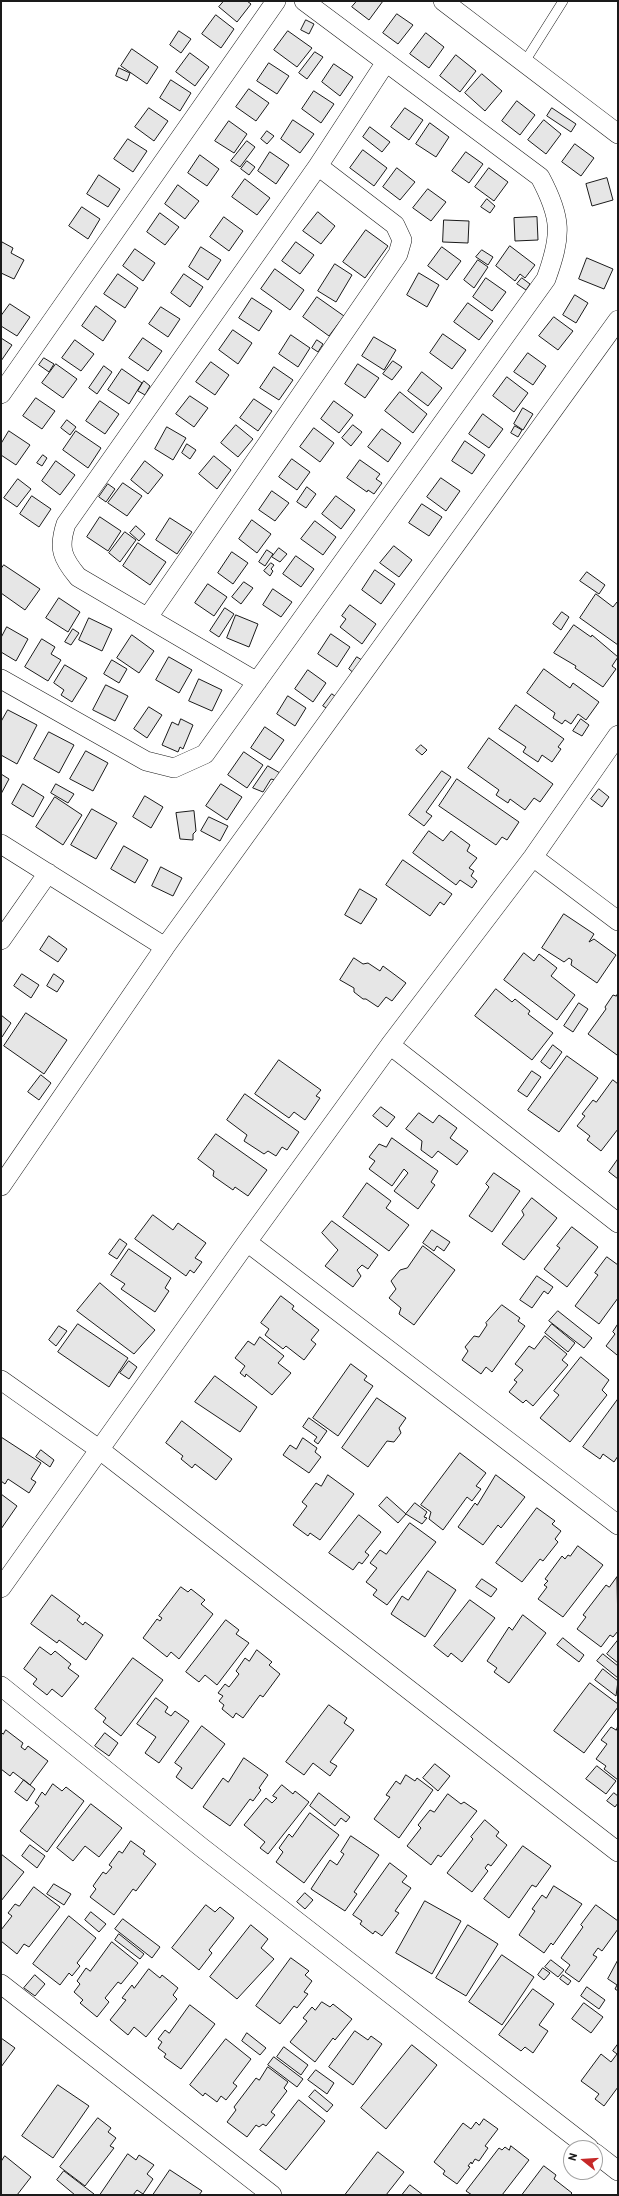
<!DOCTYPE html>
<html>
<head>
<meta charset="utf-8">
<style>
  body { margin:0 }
  #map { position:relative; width:619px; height:2196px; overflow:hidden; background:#fff; font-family:Barlow,sans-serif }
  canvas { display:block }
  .frame { position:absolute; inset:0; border:2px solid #1a1a1a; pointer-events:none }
  .north { position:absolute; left:563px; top:2140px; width:40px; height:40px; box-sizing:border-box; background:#fff; border:1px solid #a3a3a3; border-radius:50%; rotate:287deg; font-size:11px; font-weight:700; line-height:16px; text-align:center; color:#1a1a1a }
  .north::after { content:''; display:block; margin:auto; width:14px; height:18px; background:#c62828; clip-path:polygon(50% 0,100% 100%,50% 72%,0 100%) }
</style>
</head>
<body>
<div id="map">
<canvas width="619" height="2196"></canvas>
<div class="frame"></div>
<div class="north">N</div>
</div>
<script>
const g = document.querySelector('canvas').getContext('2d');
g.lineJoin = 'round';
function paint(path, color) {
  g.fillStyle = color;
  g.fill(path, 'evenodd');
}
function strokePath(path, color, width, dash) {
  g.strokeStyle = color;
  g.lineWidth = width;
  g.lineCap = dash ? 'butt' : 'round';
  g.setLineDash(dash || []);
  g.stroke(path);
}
const building = new Path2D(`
  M224,1H247L251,4L237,22L219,7Z
  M357,1H383L369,20L352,7Z
  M397,14L413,25L398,44L383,33Z
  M216,15L234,29L221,48L202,34Z
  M306,20L314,24L309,34L301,30Z
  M179,31L191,39L181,53L170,45Z
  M288,31L312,48L297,67L274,50Z
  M426,33L444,47L429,68L410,54Z
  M132,49L158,67L147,84L121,66Z
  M315,52L323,57L307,79L299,73Z
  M190,53L209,67L195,86L176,72Z
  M456,55L476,71L460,92L440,76Z
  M269,63L289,76L277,94L257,81Z
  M334,64L353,77L340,96L322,82Z
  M119,68L130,73L127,81L116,76Z
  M482,74L502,91L485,111L465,93Z
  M171,80L191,93L180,111L160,98Z
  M249,89L269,103L256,121L236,107Z
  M314,91L334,104L321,123L302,109Z
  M517,101L535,115L520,135L502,121Z
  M149,108L168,121L154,141L135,127Z
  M405,108L423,120L409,140L391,127Z
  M552,108L576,124L571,132L547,116Z
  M293,120L314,134L300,153L281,139Z
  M544,120L561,134L546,154L528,140Z
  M229,121L247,134L234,153L215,141Z
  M430,123L449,137L436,157L416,144Z
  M370,127L390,142L382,152L363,137Z
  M267,131L274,136L267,144L261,139Z
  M128,139L147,151L133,172L114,159Z
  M247,141L255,147L240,167L231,161Z
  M575,144L594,158L581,176L562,162Z
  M363,150L387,168L374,186L350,168Z
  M270,152L289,165L276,184L258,171Z
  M466,152L483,164L469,183L452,171Z
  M200,155L219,169L207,186L188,173Z
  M247,161L255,167L249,175L241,169Z
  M397,168L415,182L400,200L383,187Z
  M489,168L508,182L494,201L475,187Z
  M99,175L120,189L108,207L87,194Z
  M607,178L613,200L592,206L586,184Z
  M245,179L270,198L257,215L232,197Z
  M178,185L199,201L185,219L165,204Z
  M428,189L446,202L431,221L413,208Z
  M487,199L495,206L490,213L481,207Z
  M82,207L100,219L88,239L69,226Z
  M318,212L335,226L321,244L303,231Z
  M160,213L179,227L165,245L147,232Z
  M224,217L243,231L229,251L210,237Z
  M537,217L538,240L515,241L514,218Z
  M444,220L469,221L468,243L443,242Z
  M366,230L388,246L365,278L343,262Z
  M2,242L13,248L11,253L24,260L14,279L1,273Z
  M296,242L314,255L300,274L282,261Z
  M510,246L535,265L525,278L520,274L515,281L496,266Z
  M201,247L221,260L208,280L189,267Z
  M442,247L461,261L447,280L428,266Z
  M135,249L155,263L143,281L123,266Z
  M482,250L493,257L488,265L476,257Z
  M587,258L613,269L604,289L579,279Z
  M478,260L488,267L474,288L464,280Z
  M335,264L352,275L336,302L318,291Z
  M275,269L304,290L290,310L261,289Z
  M419,273L439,285L427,307L407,295Z
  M118,274L138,288L125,308L104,294Z
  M184,274L203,287L190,307L171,293Z
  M486,278L506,292L492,311L473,297Z
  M522,278L530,284L526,290L517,284Z
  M575,295L588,303L576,323L563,315Z
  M317,297L344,316L329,336L303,317Z
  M252,298L272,311L259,331L239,318Z
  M468,303L493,321L479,340L454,322Z
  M10,304L30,317L17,336L1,326V316Z
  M96,306L116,321L103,341L82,326Z
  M161,307L180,319L168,337L149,324Z
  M554,317L573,331L558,350L539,336Z
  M233,330L252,343L238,364L219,350Z
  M443,334L466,350L452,369L430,353Z
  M291,335L310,348L298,367L279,354Z
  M374,337L396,350L384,370L362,356Z
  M1,338L12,345L1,361Z
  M143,338L162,351L148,371L129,358Z
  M75,340L94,354L81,371L62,358Z
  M317,340L323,344L318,352L312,348Z
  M528,353L546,366L533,385L514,372Z
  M44,358L54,364L49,372L39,365Z
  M393,361L402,367L392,380L383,374Z
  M211,362L229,375L215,395L196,382Z
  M56,364L77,379L63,398L42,383Z
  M358,364L379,378L365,398L345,384Z
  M104,366L112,372L97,394L89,388Z
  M274,367L293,380L279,400L260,388Z
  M122,369L142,383L129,404L108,390Z
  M422,372L442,388L428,406L408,391Z
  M507,377L528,393L514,412L493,396Z
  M144,381L150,386L145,395L138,391Z
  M400,392L427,414L413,433L385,411Z
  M190,396L208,408L194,427L176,414Z
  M36,398L55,411L42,429L23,416Z
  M254,399L272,411L258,431L240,418Z
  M100,401L119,414L105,434L86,421Z
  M334,401L353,415L339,433L321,419Z
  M523,408L533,414L523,430L514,424Z
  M483,414L503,429L489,448L469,434Z
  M67,420L76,427L70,435L61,428Z
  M236,425L253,439L238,457L221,443Z
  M353,425L362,432L351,446L342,438Z
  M515,426L522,430L518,437L511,433Z
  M167,427L186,438L173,460L155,449Z
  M314,428L334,443L320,462L300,447Z
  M382,429L401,443L388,462L368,447Z
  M9,431L30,445L16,465L1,455V444Z
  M76,431L101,448L88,468L63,450Z
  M465,441L485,455L472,474L452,461Z
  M187,444L196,450L190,459L182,453Z
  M43,455L47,458L42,466L37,463Z
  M214,456L231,470L217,489L199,474Z
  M292,459L310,472L297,490L279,477Z
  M360,460L380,474L376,479L382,483L374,494L368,490L367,492L347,478Z
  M56,461L75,475L60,495L42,481Z
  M145,461L163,475L148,494L131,480Z
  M441,478L460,491L446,511L427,497Z
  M18,479L31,489L17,507L4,498Z
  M123,483L142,496L127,516L108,503Z
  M108,484L115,489L106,502L99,497Z
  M307,487L316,494L306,508L297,502Z
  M272,491L289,503L275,521L259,510Z
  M32,496L51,509L39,527L20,514Z
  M336,496L355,510L341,529L322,514Z
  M422,504L442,517L429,536L409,523Z
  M100,517L121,531L108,551L87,537Z
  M170,518L192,532L177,554L156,540Z
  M252,520L271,534L257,553L239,539Z
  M315,521L336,537L323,555L301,539Z
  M136,526L145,534L139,541L130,533Z
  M125,532L136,540L120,562L109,553Z
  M138,543L166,562L150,585L123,566Z
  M394,546L412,560L399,577L380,563Z
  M279,548L287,554L280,562L272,557Z
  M267,550L273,554L265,566L259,562Z
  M232,552L248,563L233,584L218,573Z
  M296,556L314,569L301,587L283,574Z
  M271,563L274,565L271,569L273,571L270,576L264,571Z
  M4,565L40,589L25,610L1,593V569Z
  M375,570L395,584L381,604L362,590Z
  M587,572L605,585L599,594L580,581Z
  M244,582L253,588L241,604L232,597Z
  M208,584L227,597L214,616L195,603Z
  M273,589L292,602L281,617L263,605Z
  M596,594L613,607L617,602L618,603V645L580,618Z
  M59,598L80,612L68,632L46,618Z
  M350,605L376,624L362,644L340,627L346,619L342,616Z
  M225,608L234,614L219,637L210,631Z
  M562,612L569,617L561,630L553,624Z
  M236,615L258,624L249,647L227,638Z
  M89,618L112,629L102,651L79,640Z
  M574,625L591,637L592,635L618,657L612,666L616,669L603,687L575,668L576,666L554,653Z
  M7,627L28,639L16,661L1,652V638Z
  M73,629L79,633L71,645L65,642Z
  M331,634L350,647L337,667L318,654Z
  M132,635L154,651L139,673L117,658Z
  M42,639L55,647L51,654L61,660L48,681L25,667Z
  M169,657L192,670L179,693L156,680Z
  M357,657L365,662L356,675L349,669Z
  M112,660L127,669L119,683L104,674Z
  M65,665L87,678L72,702L61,695L64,690L54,683Z
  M544,669L570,688L573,683L599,702L586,720L578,714L571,724L565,720L562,724L553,718L555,713L527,693Z
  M308,670L326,683L313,702L295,689Z
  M199,679L222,690L212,711L189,701Z
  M106,685L128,696L115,721L93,710Z
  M332,694L339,699L331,711L323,706Z
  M288,696L306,708L295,726L277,714Z
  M516,705L564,739L558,747L561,749L552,762L542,755L538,762L523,752L526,747L499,729Z
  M149,707L162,715L147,738L134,729Z
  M8,710L37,725L17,764L1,755V722Z
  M181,719L193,725L183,749L180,747L178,752L162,745L172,722L178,725Z
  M581,719L589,725L582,736L573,731Z
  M265,727L284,740L270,760L251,748Z
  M49,732L74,745L59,773L34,759Z
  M489,738L553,784L540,802L534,798L525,810L510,799L508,803L496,795L499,790L468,768Z
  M421,745L427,750L422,755L416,750Z
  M86,751L108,763L93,791L70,779Z
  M244,752L263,765L247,788L228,775Z
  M268,766L280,773L275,780L271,779L263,792L253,788Z
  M442,771L451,777L426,812L432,816L424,826L409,815Z
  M1,774L9,779L1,794Z
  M457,779L519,822L507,840L502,837L496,845L439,806Z
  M23,784L44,797L33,817L12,804Z
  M56,784L74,794L68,803L51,793Z
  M221,784L242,797L227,820L206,806Z
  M599,789L609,797L602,807L591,799Z
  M145,796L163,807L151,828L133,817Z
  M55,797L82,815L63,845L36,827Z
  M92,809L117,823L96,859L71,845Z
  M194,811L196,831L193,834V840L180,839L176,813Z
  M209,817L228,826L220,841L201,831Z
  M429,831L443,841L451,831L470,845L467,851L477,858L469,868L474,871L471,876L477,881L472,888L460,880L456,885L413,853Z
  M124,846L148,860L135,883L111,869Z
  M403,860L452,894L444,905L440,902L430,916L386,885Z
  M161,867L182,878L173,896L152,886Z
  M360,889L377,899L361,924L345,915Z
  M564,914L594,934L589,942L594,939L616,955L597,983L571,965L572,960L569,958L564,962L542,948Z
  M49,936L67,949L58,962L40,950Z
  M524,953L534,961L539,954L557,968L551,976L575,995L557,1020L504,980Z
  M354,958L363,964L368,963L380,971L383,966L406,983L392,1001L386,997L378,1007L366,999H363L354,992V988L340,980Z
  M22,974L39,985L31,998L14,986Z
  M54,974L64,981L57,992L47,986Z
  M496,989L512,1002L515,999L530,1011L528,1014L553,1033L532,1060L475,1016Z
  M618,993V1054L617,1055L588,1034L606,1009L605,1007L613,995L616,996Z
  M579,1003L588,1009L573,1032L564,1026Z
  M26,1013L67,1040L44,1074L4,1046Z
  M1,1015L11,1023L2,1037L1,1036Z
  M553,1045L562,1052L550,1069L541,1062Z
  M567,1056L598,1078L559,1132L528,1110Z
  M279,1060L321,1090L316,1096L320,1098L305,1120L294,1112L289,1118L255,1094Z
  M532,1071L541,1077L527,1097L518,1091Z
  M41,1075L51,1083L39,1100L28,1092Z
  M613,1080L618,1084V1129L601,1151L587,1140L590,1136L577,1126L585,1116L582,1114L593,1100L596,1102Z
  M245,1094L299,1132L287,1150L282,1147L276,1156L268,1151L264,1154L244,1141L247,1135L227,1120Z
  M381,1107L395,1117L387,1127L373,1116Z
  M419,1113L433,1123L439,1115L457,1128L450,1138L468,1151L457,1165L438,1151L432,1158L421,1150L422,1141L406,1129Z
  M216,1134L267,1170L248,1196L235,1187L233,1190L213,1176L214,1171L198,1159Z
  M392,1138L438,1171L431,1182L435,1185L418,1209L394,1191L408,1173L404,1169L392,1186L369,1169L375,1161L369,1157L379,1144L386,1147Z
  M618,1159V1179L609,1172Z
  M494,1173L520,1191L492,1232L469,1216L489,1187L486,1184Z
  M367,1183L391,1201L386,1208L409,1225L389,1251L343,1217Z
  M532,1198L557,1218L524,1260L502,1244L524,1215L522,1211Z
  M153,1215L173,1230L178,1223L206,1243L195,1258L202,1262L194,1273L190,1270L186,1276L135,1239Z
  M332,1221L378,1255L368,1269L362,1265L357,1270L361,1276L353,1287L325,1266L338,1250L322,1233Z
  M572,1227L598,1247L567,1287L544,1269L560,1248L557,1246Z
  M432,1230L450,1242L444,1251L437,1246L434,1251L423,1243Z
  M120,1239L127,1244L117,1259L109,1254Z
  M423,1246L455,1270L414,1325L399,1314L401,1308L389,1298L396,1289L391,1281L400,1270L407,1268Z
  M129,1249L171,1278L165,1288L169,1291L155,1312L121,1289L125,1284L111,1275Z
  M607,1257L618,1265V1298L599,1324L575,1306L598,1275L595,1273Z
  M537,1276L553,1287L548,1294L544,1291L532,1308L520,1300Z
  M100,1283L155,1330L134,1354L77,1311Z
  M281,1296L294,1306L292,1309L319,1330L311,1340L316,1344L304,1360L286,1346L283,1349L265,1335L269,1329L261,1323Z
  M502,1305L520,1318L518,1321L525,1326L492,1372L486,1367L481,1374L462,1360L468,1351L465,1347L474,1336L479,1337L487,1325L486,1323Z
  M558,1311L592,1338L584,1348L549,1321Z
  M78,1324L128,1358L109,1387L58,1352Z
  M552,1324L575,1343L568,1352L545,1333Z
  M618,1324V1354L617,1355L606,1346L615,1334L613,1332Z
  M59,1326L67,1331L56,1346L49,1340Z
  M545,1336L567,1354L562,1360L568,1365L533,1406L526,1400L523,1403L509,1392L517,1382L514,1380L523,1370L515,1364L529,1346L534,1349Z
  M260,1337L284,1356L278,1363L291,1373L272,1395L246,1374L245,1377L240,1373L245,1366L235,1358L248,1341L254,1345Z
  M581,1357L609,1380L602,1390L607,1395L570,1442L540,1418L559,1395L554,1391Z
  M129,1361L137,1367L129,1379L120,1373Z
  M351,1364L367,1376L364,1380L373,1386L338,1436L313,1418Z
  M215,1376L257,1407L240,1432L195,1402Z
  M377,1398L406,1418L399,1428L401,1433L394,1442L387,1441L368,1467L342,1448Z
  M618,1399V1456L614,1462L603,1454L600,1459L583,1447Z
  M309,1418L327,1431L318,1444L314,1441L317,1437L303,1427Z
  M182,1421L232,1459L216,1480L195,1464L192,1468L181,1459L183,1456L166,1443Z
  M1,1437L41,1463L31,1479L36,1482L29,1493L8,1479L5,1484L1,1481Z
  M303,1438L317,1448L315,1452L321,1457L309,1473L283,1455L290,1445L296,1449Z
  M41,1450L54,1460L50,1467L36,1457Z
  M460,1453L486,1473L476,1486L481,1489L472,1501L467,1497L443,1530L429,1519L431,1512L421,1505Z
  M328,1475L354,1494L320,1540L310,1533L308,1536L293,1525L307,1506L302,1502L316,1483L321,1486Z
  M496,1475L525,1497L501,1528L498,1525L483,1545L458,1527L475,1503L477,1505Z
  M1,1494L17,1506L1,1529Z
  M387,1497L406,1514L398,1523L379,1506Z
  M415,1503L427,1512L424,1517L427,1518L422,1524L406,1514Z
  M537,1508L555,1521L552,1524L561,1531L555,1539L558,1542L543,1561L540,1559L522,1582L496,1563Z
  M359,1515L381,1532L365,1552L369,1555L362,1564L359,1562L353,1570L329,1553Z
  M410,1523L436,1542L387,1605L373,1595L377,1590L366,1582L377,1568L370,1563L380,1550L386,1554Z
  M578,1546L603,1565L563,1617L538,1599L547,1587L544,1585L548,1581L545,1579L562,1556L565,1559L568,1555L570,1556Z
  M428,1571L456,1590L425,1637L391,1614L402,1596L408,1600Z
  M617,1577L618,1631L613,1637L610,1635L601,1647L577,1629L586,1617L583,1615L606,1585L609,1587Z
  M482,1579L497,1589L491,1597L476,1587Z
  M181,1587L188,1592L191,1589L205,1600L201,1604L213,1614L179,1659L171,1652L167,1657L143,1638L157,1619L160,1621L162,1618L159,1616Z
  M52,1595L80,1616L77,1620L83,1625L85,1622L103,1635L86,1660L59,1640L57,1643L31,1624Z
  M470,1600L495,1618L462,1662L451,1653L448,1657L434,1646Z
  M523,1615L546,1633L509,1683L494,1672L497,1668L487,1661L509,1627L512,1630Z
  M226,1620L239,1630L236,1634L249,1643L217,1685L205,1675L199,1682L186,1672Z
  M563,1638L584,1655L579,1662L557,1645Z
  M618,1640V1663L607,1654Z
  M40,1647L51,1655L55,1651L71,1664L68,1668L79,1676L62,1697L52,1689L47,1695L33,1684L37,1679L24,1669Z
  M257,1650L272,1662L269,1665L280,1674L263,1697L260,1695L243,1718L236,1713L233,1718L222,1709L224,1705L219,1701L223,1696L218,1693L225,1684L229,1687L239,1674L236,1671L245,1658L249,1661Z
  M603,1654L618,1666V1678L597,1661Z
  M133,1658L163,1680L121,1736L103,1722L106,1718L95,1709Z
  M603,1669L618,1681L616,1696L595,1680Z
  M590,1683L618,1704V1707L584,1753L554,1731Z
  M156,1698L168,1707L165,1712L171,1716L175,1711L189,1721L159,1763L145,1753L156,1737L137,1724Z
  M329,1705L347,1718L344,1723L354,1730L330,1762L337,1766L330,1776L313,1763L304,1775L286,1762Z
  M202,1726L225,1744L192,1789L176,1777L182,1768L175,1763Z
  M618,1726V1780L604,1769L606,1766L596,1759L607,1744L601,1740L611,1727L616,1730Z
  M6,1730L23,1743L21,1747L25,1750L28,1746L48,1761L30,1785L13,1772L10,1776L1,1769V1732L3,1734Z
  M105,1733L118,1743L109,1756L95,1746Z
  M244,1758L268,1775L259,1788L261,1790L253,1801L250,1799L230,1826L203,1807L223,1778L228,1782Z
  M435,1764L450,1776L438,1791L423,1778Z
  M597,1766L616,1781L606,1794L586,1779Z
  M406,1775L415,1781L417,1778L433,1790L399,1838L374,1819L390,1797L386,1795L396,1781L400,1784Z
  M24,1780L35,1789L27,1801L15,1792Z
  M53,1784L62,1791L66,1787L84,1801L47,1852L20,1831L39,1806L35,1803L42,1792L45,1795Z
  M282,1785L293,1794L295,1791L309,1802L268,1854L260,1848L265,1842L244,1825L266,1798L272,1803L277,1798L273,1796Z
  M319,1793L350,1817L346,1822L341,1818L335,1826L310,1806Z
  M614,1793L618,1796V1803L615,1807L607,1801Z
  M448,1794L461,1804L464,1802L477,1811L441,1857L438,1855L431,1865L407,1846L421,1828L418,1825L430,1810L434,1812Z
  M91,1804L122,1828L99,1857L85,1846L73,1861L57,1848Z
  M310,1813L339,1835L304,1883L276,1862L283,1852L279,1848L289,1834L292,1837Z
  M485,1820L499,1832L496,1836L507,1845L491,1866L488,1864L485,1868L488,1871L472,1892L447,1873L473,1839L471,1837Z
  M351,1836L379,1855L354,1892L357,1894L345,1911L311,1889L330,1860L337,1865L344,1854L341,1852Z
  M131,1841L145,1851L143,1854L156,1864L136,1891L133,1889L114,1915L90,1897L96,1889L93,1886L103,1872L106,1874L112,1867L109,1865L119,1851L122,1853Z
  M30,1845L45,1856L37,1868L22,1856Z
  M523,1846L551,1866L536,1887L532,1885L509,1918L484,1899Z
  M1,1854L24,1872L1,1901Z
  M390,1863L407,1876L402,1882L411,1888L395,1911L399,1913L382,1936L375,1931L373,1934L360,1924L362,1921L353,1915Z
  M54,1884L71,1894L64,1905L47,1894Z
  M554,1886L582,1904L553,1945L551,1943L544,1953L519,1935L535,1911L532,1909L542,1895L546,1898Z
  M34,1887L60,1907L29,1947L24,1944L17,1954L1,1941V1930L12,1916L8,1913L15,1904L19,1906Z
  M305,1893L313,1900L305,1909L297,1902Z
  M425,1901L461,1921L432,1974L396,1953Z
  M206,1905L215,1912L220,1907L234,1918L209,1950L212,1953L199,1970L172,1948Z
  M596,1905L618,1921V1929L602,1951L598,1948L593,1955L597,1957L579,1982L565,1972L570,1965L561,1958L583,1927L581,1925Z
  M91,1912L106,1924L99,1932L85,1920Z
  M69,1916L96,1938L77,1963L80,1966L72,1976L69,1973L60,1985L33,1964Z
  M123,1919L160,1947L152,1958L115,1929Z
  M251,1925L268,1939L261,1948L274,1959L237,1999L210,1977Z
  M468,1925L498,1944L466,1996L436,1978Z
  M119,1934L144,1954L140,1959L115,1940Z
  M112,1942L138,1963L121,1984L118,1982L105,1998L109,2002L97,2017L80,2003L83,2000L74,1992L80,1984L77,1981L86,1968L90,1971Z
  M502,1955L534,1977L502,2025L469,2002Z
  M291,1958L309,1971L305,1975L312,1981L304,1992L308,1994L297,2008L294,2006L280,2024L256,2006Z
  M551,1960L564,1970L558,1977L545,1967Z
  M618,1960V1991L615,1989L617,1985L608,1979Z
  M543,1968L550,1973L544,1980L538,1975Z
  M149,1969L160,1978L162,1975L178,1988L173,1995L177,1999L146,2037L134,2027L128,2035L110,2020L126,2000L122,1998L132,1985L134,1988Z
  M35,1975L45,1984L35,1996L24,1988Z
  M563,1975L571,1981L568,1985L560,1979Z
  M587,1987L605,2000L599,2009L581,1996Z
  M533,1989L554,2004L539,2025L548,2031L533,2053L525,2047L521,2051L499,2035Z
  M322,2002L330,2007L333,2004L352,2019L335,2040L333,2038L315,2062L290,2042L307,2021L303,2018L312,2007L315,2010Z
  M584,2003L603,2017L591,2033L572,2019Z
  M190,2005L215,2024L181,2069L164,2057L166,2054L158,2048L162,2042L158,2039L165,2030L169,2033Z
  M355,2031L368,2040L371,2036L382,2044L353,2085L329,2067Z
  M247,2033L266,2048L260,2055L242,2041Z
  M1,2038L15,2048L1,2067Z
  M226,2039L251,2059L233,2083L237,2086L226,2100L221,2096L217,2102L205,2093L203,2096L190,2085Z
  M618,2044V2087L604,2106L595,2099L599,2094L581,2081L601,2054L611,2062L617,2054L613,2051Z
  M412,2045L437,2065L386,2129L361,2108Z
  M284,2047L308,2065L301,2075L277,2057Z
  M274,2057L303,2079L297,2087L268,2065Z
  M268,2067L288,2082L284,2088L287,2091L271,2112L275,2115L266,2126L263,2124L259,2127L256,2125L247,2137L227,2122L236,2110L234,2107L256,2078L259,2080Z
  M316,2070L334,2083L327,2094L308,2080Z
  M58,2085L89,2106L53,2158L22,2136Z
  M315,2090L333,2105L327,2112L309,2097Z
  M299,2100L325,2121L286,2170L260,2150Z
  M98,2118L111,2128L108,2132L116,2138L110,2146L114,2148L85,2186L60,2167Z
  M484,2119L498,2129L485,2146L488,2148L479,2161L475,2159L472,2164L471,2162L468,2166L470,2167L457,2184L443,2174L445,2171L434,2162L463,2123L471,2129L476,2122L479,2125Z
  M511,2146L529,2160L502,2195H472L466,2191L499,2148L502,2150L505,2147L509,2150Z
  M378,2152L404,2172L386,2195H345Z
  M128,2154L136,2160L139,2155L154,2165L147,2174L153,2179L143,2194L137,2190L133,2195H100Z
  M5,2156L31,2177L17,2195H1V2162Z
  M544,2166L556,2175L554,2179L572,2193L570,2195H522Z
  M170,2170L202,2191L199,2195H153Z
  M64,2171L94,2194L93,2195H75L57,2180Z
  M410,2185L423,2195H402Z`);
paint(building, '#e6e6e6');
strokePath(building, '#1a1a1a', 1);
const service = new Path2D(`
  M524,63L563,1`);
const minor = new Path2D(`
  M443,1L618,134
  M318,166L386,62
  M1,394L276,1
  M148,617L398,254L402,240L395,225L318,166L66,524C58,548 62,558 78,577L257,682
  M1,679L146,761L174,768L205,754L546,279C562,235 562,218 540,177L304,1
  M1,844L165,947
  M533,857L618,921
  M1,940L48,873
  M390,1045L618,1223
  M1,1186L165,947L618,320
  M247,1242L618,1525
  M1,1380L100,1450L618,1852
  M1,1588L247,1242L390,1045L533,857L618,735
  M1,1686L201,1847L589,2148
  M1,1984L272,2195
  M595,2153L618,2171`);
strokePath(service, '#1a1a1a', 10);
strokePath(minor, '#1a1a1a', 20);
strokePath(service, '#fff', 9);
strokePath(minor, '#fff', 19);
</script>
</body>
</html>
